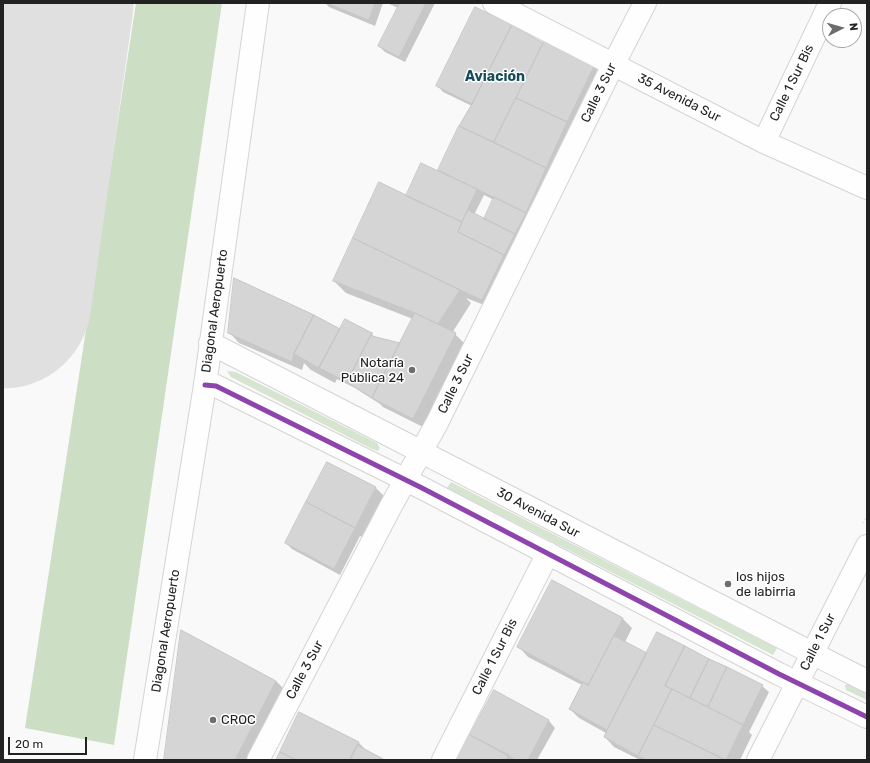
<!DOCTYPE html>
<html>
<head>
<meta charset="utf-8">
<style>
  body { margin:0 }
  #map { position:relative; width:870px; height:763px; overflow:hidden; background:#f9f9fa; font-family:Rubik,sans-serif }
  canvas { display:block }
  .frame { position:absolute; inset:0; border:4px solid #222223; pointer-events:none }
  .north { position:absolute; left:822px; top:8px; width:40px; height:40px; box-sizing:border-box; background:#fff; border:1px solid #a7a7a7; border-radius:50%; rotate:84deg; font-size:11px; font-weight:700; line-height:16px; text-align:center; color:#222223 }
  .north::after { content:''; display:block; margin:auto; width:14px; height:18px; background:#6d6d6e; clip-path:polygon(50% 0,100% 100%,50% 72%,0 100%) }
  .scale { position:absolute; left:8px; top:737px; width:79px; height:18px; box-sizing:border-box; border:2px solid #222223; border-top:0; padding-left:5px; font-size:12px; line-height:14px; white-space:nowrap; color:#222223; -webkit-text-stroke:3px #fff; paint-order:stroke }
</style>
</head>
<body>
<div id="map">
<canvas width="870" height="763"></canvas>
<div class="frame"></div>
<div class="north">N</div>
<div class="scale">20 m</div>
</div>
<script>
const g = document.querySelector('canvas').getContext('2d');
g.lineJoin = 'round';
function paint(path, color) {
  g.fillStyle = color;
  g.fill(path, 'evenodd');
}
function strokePath(path, color, width, dash) {
  g.strokeStyle = color;
  g.lineWidth = width;
  g.lineCap = dash ? 'butt' : 'round';
  g.setLineDash(dash || []);
  g.stroke(path);
}
function label(font, color, halo, rows, align = 'center') {
  g.font = font + ' Rubik,sans-serif';
  g.lineWidth = 3;
  g.setLineDash([]);
  g.textBaseline = 'middle';
  g.strokeStyle = halo;
  g.fillStyle = color;
  for (const [text, x, y, turn = 0] of rows) {
    g.save();
    g.translate(x, y);
    g.rotate((+turn || 0) * Math.PI / 180);
    g.textAlign = isNaN(turn) ? turn : align;
    if (halo) g.strokeText(text, 0, 0);
    g.fillText(text, 0, 0);
    g.restore();
  }
}
paint(new Path2D(`
  M227,371L236,372L377,443L380,448L378,451L372,449L231,377Z
  M451,482L777,648L773,655L447,488Z
  M849,684L867,694V700L846,690L845,685Z`), '#d6e5d0');
paint(new Path2D(`
  M136,3H222L114,745L25,728Z`), '#ccdfc4');
paint(new Path2D(`
  M325,3H383L375,26L329,7Z
  M387,3H435L405,62L385,52L379,46L398,8Z
  M511,26L544,45L602,69L492,308L466,298L471,303L452,333L455,334L465,344L423,427L383,407L380,404L355,388L337,379L335,383L311,370L304,363L302,370L239,343L230,333L339,329L372,334L375,338L399,344L413,319L346,293L334,281L406,197L438,172L460,126L472,106L443,92L437,85ZM484,195L494,200L484,220L474,215Z
  M328,463L376,488L388,500L367,539L360,536L340,575L292,549L286,543Z
  M553,582L623,619L632,628L625,642L647,655L685,647L762,686L769,692L749,732L752,735L740,760H640L614,747L605,737L606,733L579,718L570,709L582,685L528,657L519,647Z
  M276,681L288,693L253,760H165Z
  M494,692L549,721L555,728L537,760H458Z
  M358,742L365,749L364,750L383,760H277Z`), '#0003');
strokePath(new Path2D(`
  M3,300L45,3`), '#e0e0e0', 177);
const building = new Path2D(`
  M327,3H375L369,20Z
  M400,3H426L399,57L378,46Z
  M475,7L512,25L472,104L436,86Z
  M512,25L543,43L494,142L459,126L472,104Z
  M543,36L596,62L567,122L516,98L543,43Z
  M516,98L567,122L546,168L494,142Z
  M459,126L546,168L526,213L438,170Z
  M421,163L477,189L462,222L406,196Z
  M379,182L462,222L458,232L504,255L482,300L460,290L353,238Z
  M494,197L526,213L515,234L484,219Z
  M468,210L515,234L504,255L458,232Z
  M353,238L460,290L438,324L415,313L333,281Z
  M234,278L314,315L294,354L292,362L228,333Z
  M415,313L456,333L413,419L372,398Z
  M314,315L340,329L319,368L294,354Z
  M345,319L372,333L347,382L319,368Z
  M372,333V336L400,343L372,398L347,382Z
  M327,462L376,487L355,528L306,502Z
  M306,502L355,528L334,569L285,543Z
  M552,580L623,618L588,685L517,647Z
  M181,630L276,681L235,760H164Z
  M657,632L685,646L665,686L672,689L638,756L604,737L607,730Z
  M614,636L647,653L607,730L569,709L583,682L588,685Z
  M685,646L709,659L690,698L665,686Z
  M709,659L727,667L708,707L690,698Z
  M727,667L763,685L743,725L708,707Z
  M672,689L743,725L726,760L654,725Z
  M494,690L549,720L528,760H516L470,735Z
  M299,712L359,742L350,760H296L280,752Z
  M654,725L725,760H647L638,756Z
  M470,735L509,755L506,760H456Z
  M357,745L385,760H350Z
  M280,752L296,760H276Z`);
paint(building, '#d5d5d6');
strokePath(building, '#c6c6c7', 1);
const minor = new Path2D(`
  M494,3L764,142L867,188
  M764,142L830,3
  M145,760L205,385
  M258,760L391,506L437,423L609,73L645,3
  M443,760L548,553
  M758,760L867,546`);
const tertiary = new Path2D(`
  M258,3L205,385L216,386L422,488L779,674L867,717
  M210,343C429,455 647,570 867,681`);
strokePath(minor, '#d4d4d5', 24);
strokePath(tertiary, '#d4d4d5', 24);
strokePath(new Path2D(`
  M863,523L867,515`), '#dfdfe0', 2.5, [1, 3]);
strokePath(minor, '#fefefe', 22);
strokePath(tertiary, '#fefefe', 22);
strokePath(new Path2D(`
  M205,385L216,386L422,488L779,674L867,717`), '#8e44ad', 5);
for (const [x, y, r, color] of [
  [412,370,4,"#6d6d6e"],
  [728,584,4,"#6d6d6e"],
  [213,720,4,"#6d6d6e"]
]) {
  const dot = new Path2D();
  dot.arc(x, y, r, 0, 2 * Math.PI);
  g.fillStyle = color;
  g.fill(dot);
  strokePath(dot, '#fff', 1.5);
}
label('13px', '#222223', '#fff', [
  ["Calle 1 Sur Bis",792,83,-64],
  ["Calle 3 Sur",599,93,-64],
  ["35 Avenida Sur",679,98,27],
  ["Diagonal Aeropuerto",215,311,-82],
  ["Calle 3 Sur",456,384,-64],
  ["30 Avenida Sur",538,513,28],
  ["Diagonal Aeropuerto",166,631,-81],
  ["Calle 1 Sur",818,642,-63],
  ["Calle 1 Sur Bis",495,657,-63],
  ["Calle 3 Sur",305,670,-62]
]);
label('13px', '#222223', '#fff', [
  ["Notaría",404,363,"right"],
  ["Pública 24",404,378,"right"],
  ["los hijos",736,577],
  ["de labirria",736,592],
  ["CROC",221,720]
], 'left');
label('bold 14px', '#174c5b', '#fff', [
  ["Aviación",495,77]
]);
</script>
</body>
</html>
